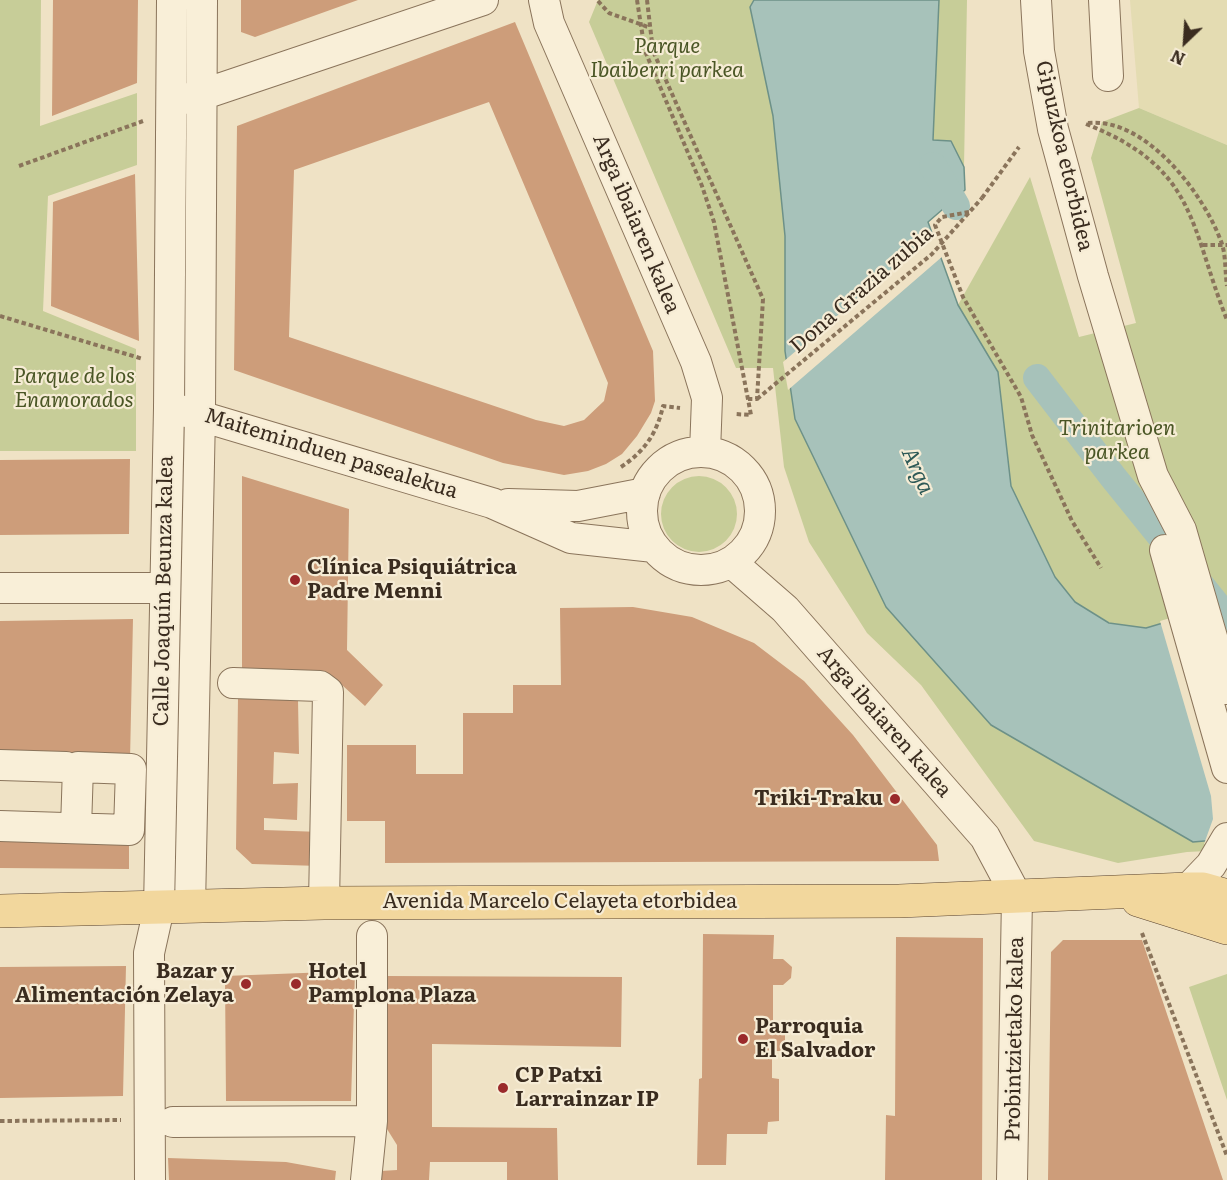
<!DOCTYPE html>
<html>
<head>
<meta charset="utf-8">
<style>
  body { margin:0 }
  #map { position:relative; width:1227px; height:1180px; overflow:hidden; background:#efe2c5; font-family:Literata,serif }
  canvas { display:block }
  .north { position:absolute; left:1155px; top:12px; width:60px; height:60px; -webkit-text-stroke:4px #f6ecd5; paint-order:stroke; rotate:205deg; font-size:16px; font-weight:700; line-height:24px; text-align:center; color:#3a2c1f }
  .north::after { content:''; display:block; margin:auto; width:21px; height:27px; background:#3a2c1f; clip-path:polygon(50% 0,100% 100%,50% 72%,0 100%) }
</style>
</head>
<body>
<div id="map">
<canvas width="1227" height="1180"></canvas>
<div class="north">N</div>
</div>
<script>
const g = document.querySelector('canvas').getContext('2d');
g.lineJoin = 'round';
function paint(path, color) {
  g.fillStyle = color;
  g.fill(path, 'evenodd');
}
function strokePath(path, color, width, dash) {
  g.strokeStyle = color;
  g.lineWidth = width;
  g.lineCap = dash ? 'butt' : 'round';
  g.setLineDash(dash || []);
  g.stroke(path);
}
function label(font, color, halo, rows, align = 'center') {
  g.font = font + ' Literata,serif';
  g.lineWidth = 4.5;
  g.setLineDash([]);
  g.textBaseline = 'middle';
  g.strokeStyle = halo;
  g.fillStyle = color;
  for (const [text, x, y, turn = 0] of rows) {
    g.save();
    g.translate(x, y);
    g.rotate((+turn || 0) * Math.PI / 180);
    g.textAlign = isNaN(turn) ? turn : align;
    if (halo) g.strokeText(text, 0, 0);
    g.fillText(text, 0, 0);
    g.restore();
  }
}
paint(new Path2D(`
  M1130,0H1227V145L1139,108Z`), '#e4dcb2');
paint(new Path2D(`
  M0,0H41L40,126L137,93V165L48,196L43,311L136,349V451H0Z
  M598,0H754L750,7L773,116L785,236V351L1227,839V850L1187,852L1118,863L1034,841L921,685L867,633L809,542L784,467L773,368H736L589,22Z
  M939,0H967L964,167L951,141L933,140Z
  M1139,108L1227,145V604L1146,628L1110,623L1075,602L1055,577L1011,486L998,372L958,305L1030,177L1079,337L1136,323L1091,158L1102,122Z
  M661 514a38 38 0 1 1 76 0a38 38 0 1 1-76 0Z
  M1227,974V1100L1189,987Z`), '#c7cd98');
const water = new Path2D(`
  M754,0H939L933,140L951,141L964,167L965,190L928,222L958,305L998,372L1011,486L1055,577L1075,602L1109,623L1146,628L1227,604V839L1193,842L991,725L886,607L795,419L785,351V236L773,116L750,7Z`);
paint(water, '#a7c2ba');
strokePath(water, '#6d9188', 1.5);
paint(new Path2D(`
  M935,232L943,256L788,390L783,362Z
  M1218,604L1227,635V842L1204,844L1213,819L1211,796L1160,621Z`), '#efe2c5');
strokePath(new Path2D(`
  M933,166L956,206
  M1037,378L1113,477L1227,618`), '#a7c2ba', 28);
paint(new Path2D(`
  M53,0H138L137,83L52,116Z
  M241,0H358L255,37L241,32Z
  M515,22L653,351L655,401L651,413L637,436L622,454L606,464L588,471L564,475L503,463L234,370L237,126ZM489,102L608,383L604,401L584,420L564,426L536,420L289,337L294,170Z
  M135,174L139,341L51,306L53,202Z
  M130,459L129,534L0,535V460Z
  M242,476L349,509L347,650L383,685L365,706L331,675L242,674Z
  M633,607L692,617L754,643L804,681L853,735L937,845L939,861L385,863V821H347V745H416V774H463V713H513V685H561L560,608Z
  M133,619L130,760L0,757V621Z
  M238,698L298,700L299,754L274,752L273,784L298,783L297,820L264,818V830L321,832L320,866L252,864L236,849Z
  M0,834L129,837V869L0,868Z
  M703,934L774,935L773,959H783L792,967L791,978L783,985H773V1028H785V1051H772V1078L779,1079V1121L768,1122L767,1134H727L726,1165H697L699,1079L702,1078Z
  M896,937L983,938L982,1180H885L886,1115L895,1116Z
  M1063,940H1142L1223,1180H1048L1051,952Z
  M126,966L123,1096L0,1098V967Z
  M355,971L351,1101H226L225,976Z
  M387,976L622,977L621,1047L432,1044V1127L557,1128L558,1180H507V1162H430L429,1180H381V1171L397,1170V1145L387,1129Z
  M168,1158L286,1162L336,1171L335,1180H169Z`), '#cd9d7a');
const minor = new Path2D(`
  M544,0L549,23L696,362L707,398L705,452
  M1036,0L1039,51L1053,129L1093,276L1153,476L1181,530L1227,689
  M1104,0L1108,76
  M184,99L201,95L483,0
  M180,410L492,503L571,538L654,547
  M642 511a59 59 0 1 1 118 0a59 59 0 1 1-118 0Z
  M508,504L578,506L645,493
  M1165,550L1227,768
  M731,562L785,609L985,837L1017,897L1012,1180
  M0,588H163
  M233,683L320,686L328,692L324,903
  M0,765L66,767
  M0,826L129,830L131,769L78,767L76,828
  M1188,889L1211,865L1227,838
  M190,907L200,414L202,0
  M173,1122L372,1121
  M150,1180L149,953L159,908L169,408L172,0
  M366,1180L372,1121V936`);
const major = new Path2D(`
  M1138,900L1227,928
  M0,911L324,903L899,901L1188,889H1203L1227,896`);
strokePath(minor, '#8a745b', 32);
strokePath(major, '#58422f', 34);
strokePath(new Path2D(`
  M637,0L645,51L702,186L714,222L751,415L735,414
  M647,0L653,51L763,299L757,399H748
  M598,1L609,13L648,27
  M1088,123C1146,117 1205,195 1222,244C1226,257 1225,272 1227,286
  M1086,124C1197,168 1189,224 1227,320
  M19,166L143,121
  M982,198L1019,147
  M969,212L942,217L935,225L963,297L1021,397L1032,435L1072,521L1101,568
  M1203,245H1227
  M0,316L143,359
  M621,467C645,451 657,433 663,406L680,408
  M1142,933L1227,1156
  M0,1121L121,1120`), '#8a745b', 4, [4.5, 3]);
strokePath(minor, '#f9efd8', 30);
strokePath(major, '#f2d79d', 33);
strokePath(new Path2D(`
  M757,399L932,254L982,198`), '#8a745b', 4, [4.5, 3]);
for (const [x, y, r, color] of [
  [295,580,6,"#9a2a2b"],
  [895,799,6,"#9a2a2b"],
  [246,984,6,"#9a2a2b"],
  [296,984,6,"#9a2a2b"],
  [743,1039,6,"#9a2a2b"],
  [503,1088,6,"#9a2a2b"]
]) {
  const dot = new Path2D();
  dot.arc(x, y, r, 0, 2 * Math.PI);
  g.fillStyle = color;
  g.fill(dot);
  strokePath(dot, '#f6ecd5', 2);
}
label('italic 21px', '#4a5625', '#f6ecd5', [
  ["Parque",667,47],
  ["Ibaiberri parkea",667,71],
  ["Parque de los",74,377],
  ["Enamorados",74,401],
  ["Trinitarioen",1117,429],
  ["parkea",1117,453]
]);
label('21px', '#3a2c1f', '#f6ecd5', [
  ["Gipuzkoa etorbidea",1064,156,77],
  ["Arga ibaiaren kalea",636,224,67],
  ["Dona Grazia zubia",862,290,-41],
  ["Maiteminduen pasealekua",331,454,17],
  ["Calle Joaquín Beunza kalea",164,591,-89],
  ["Arga ibaiaren kalea",884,722,49],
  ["Avenida Marcelo Celayeta etorbidea",560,902],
  ["Probintzietako kalea",1015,1039,-89]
]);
label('bold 21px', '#3a2c1f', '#f6ecd5', [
  ["Clínica Psiquiátrica",307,568],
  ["Padre Menni",307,592],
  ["Triki-Traku",883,799,"right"],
  ["Bazar y",234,972,"right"],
  ["Alimentación Zelaya",234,996,"right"],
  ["Hotel",308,972],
  ["Pamplona Plaza",308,996],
  ["Parroquia",755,1027],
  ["El Salvador",755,1051],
  ["CP Patxi",515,1076],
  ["Larrainzar IP",515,1100]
], 'left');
label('italic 22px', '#2e5a57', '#f6ecd5', [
  ["Arga",917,471,66]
]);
</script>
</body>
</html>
